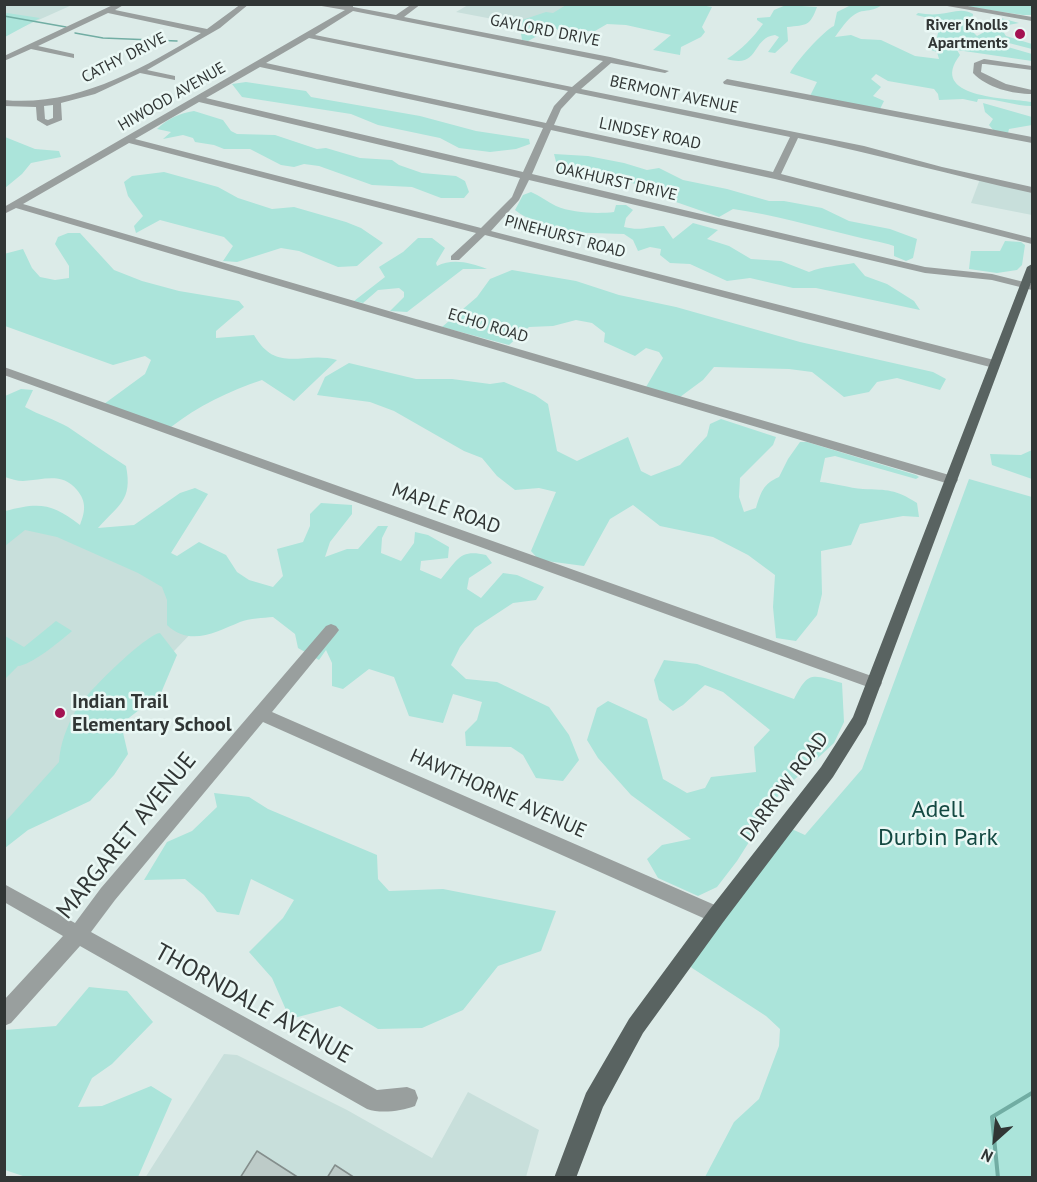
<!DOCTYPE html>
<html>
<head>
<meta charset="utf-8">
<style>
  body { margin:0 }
  #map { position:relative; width:1037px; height:1182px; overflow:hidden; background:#dcebe8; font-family:"PT Sans",sans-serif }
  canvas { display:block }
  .frame { position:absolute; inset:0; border:6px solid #313635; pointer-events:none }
  .north { position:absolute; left:965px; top:1110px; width:60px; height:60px; -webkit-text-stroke:4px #eaf8f5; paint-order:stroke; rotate:207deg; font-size:16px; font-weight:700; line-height:24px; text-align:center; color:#313635 }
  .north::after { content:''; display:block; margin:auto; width:21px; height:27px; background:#313635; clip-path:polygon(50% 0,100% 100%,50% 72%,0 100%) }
</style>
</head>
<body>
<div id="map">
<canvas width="1037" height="1182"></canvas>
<div class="frame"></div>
<div class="north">N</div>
</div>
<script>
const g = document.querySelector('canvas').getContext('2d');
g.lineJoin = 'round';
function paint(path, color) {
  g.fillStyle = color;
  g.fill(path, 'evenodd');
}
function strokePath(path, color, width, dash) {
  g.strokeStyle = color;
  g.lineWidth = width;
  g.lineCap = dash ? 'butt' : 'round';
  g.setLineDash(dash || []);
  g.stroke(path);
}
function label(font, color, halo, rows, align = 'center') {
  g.font = font + ' "PT Sans",sans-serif';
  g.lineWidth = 5;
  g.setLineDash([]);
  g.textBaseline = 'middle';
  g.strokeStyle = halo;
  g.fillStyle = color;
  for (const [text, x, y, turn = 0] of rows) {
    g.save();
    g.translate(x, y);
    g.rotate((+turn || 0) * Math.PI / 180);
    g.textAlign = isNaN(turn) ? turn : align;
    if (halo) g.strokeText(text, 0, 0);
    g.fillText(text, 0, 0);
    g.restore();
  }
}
paint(new Path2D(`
  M5,5H72L5,35Z
  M468,5H571L540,28L456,12Z
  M980,179L1032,190V215L971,203Z
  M32,519L225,598L5,827V542Z
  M224,1054L237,1055L347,1110L432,1158L468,1092L539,1130L526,1177L145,1178Z`), '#c8dfdb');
paint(new Path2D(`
  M695,4L712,7L702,27L705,32L701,37L681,47L680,55L653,50L671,35L626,25L607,24L595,31L558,30L554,27L528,41L522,40L519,21L546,12L553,13L566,5Z
  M786,5L817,7C810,26 807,25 787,27L788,41L775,53L768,52L779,37L775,35C751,38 760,69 727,59C742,49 753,38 763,24L757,20V18L770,17L774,10Z
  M851,5H883C875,9 872,10 864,11C851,12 842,28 835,37L851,35L861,39L881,40L915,56L939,59L937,52L931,50L936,41L941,21L916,15L918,13C925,14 932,15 939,14C951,13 962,7 973,14L971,30L977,36L990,29L997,17L1019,23L1008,25L1004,33L1006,36L1032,44V49L1005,42L994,43L1032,54V61L957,50L960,55C927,98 1007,98 1032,102V106C1014,106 997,98 978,99L977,102L963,99L939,100L938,94L934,89L888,81L876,74L871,79L881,87L873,96L884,101L880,109L810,96L817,82L790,73C795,63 824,30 834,26L837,12Z
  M956,5H1032V15H1023Z
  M7,13L40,18L5,37V14Z
  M246,82L306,91L311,97L420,116L476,131L529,139L530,144L516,149L490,152L459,148L440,138L378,125L351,114L242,97L232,84Z
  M983,103L1032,117V125L1009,129L1008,133L994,131L989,125L993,119L985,112Z
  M194,111L223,120L231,131L237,134L275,135L317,149L326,148L360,158L392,160L399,165L422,173L456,176L465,181L469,192L464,198H441L412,187L372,185L319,166L304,164L294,167L281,165L250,149H224L214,145L195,142L193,138L183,135L163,139L171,132L157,129C167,119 180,113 194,111Z
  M5,137L35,149L59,151L61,157L31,163L22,174L5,188Z
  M554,154L588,156L624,163L647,170L659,168L683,180L727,189L769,201H784L822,208L849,221L890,229L917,239L913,258L906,261L894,256V246C880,241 867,240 853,236C813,226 774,215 733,209L719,217L676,202L668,193L614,178L558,169Z
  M164,172L218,187L238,198L272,209L294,207L346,222L361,228L383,243L357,266L338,267L299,251L281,248L237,262L223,261L233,246L224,237L160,220L136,233L134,226L143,216L128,196L124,182L132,176Z
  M531,192C540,196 548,202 556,206C572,213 597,214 614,212L616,205H626L633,210L626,218L624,227C640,231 648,227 664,226L673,239L693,223L718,230L707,239L729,246L751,259L781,261L809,272C823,266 839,266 854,263L865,276L887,284L914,301L920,310L816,288H793L750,278L727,281L690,264L670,263L660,255L661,249L650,247L638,251L633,240L624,234L558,232C545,222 528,221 515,210L523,195Z
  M68,233H80L114,270L142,281L179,291L239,301L244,307L216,331V338L254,335C277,375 304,350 337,360L294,401L262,380C229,391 198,406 171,427L104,404L145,374L151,360L145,356L113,365L5,326L4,254L23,249L32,268L40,277L55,280L69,278V266L55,244L58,237Z
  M418,238H432L445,248L436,263L437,266C453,258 471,263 487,269H463L407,312L390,311L404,297V292L399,288L378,290L363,303L354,301L385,277L379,267L403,252Z
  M1005,241L1021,242L1025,245L1022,265L1017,270L997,273L969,269L971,251H1000Z
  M512,270L576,281L619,295L676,307L800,342L933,372L946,379L940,390L897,378L877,382L869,392L844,397L812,372L789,369L714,367L703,380L680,397L646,387L663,358L659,352L646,348L635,356L604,342L605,333L592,323L576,320L553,326L529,327L509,345L442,327L477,297L490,279Z
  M349,363L416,379H452L490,384L504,382L535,395L548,404L557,451L577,461L628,437L641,471L651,476L680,465L707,436L710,424L721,419L776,437L773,445L740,478L739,497L744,512L756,508C761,492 763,484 779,477L788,459L800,442H807L916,475L919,477L916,479L835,456L825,458L820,482C834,483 849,488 863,489C888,490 895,489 917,503L919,517L903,516L860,524L851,545L821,551L822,594L817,615L796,641L776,638L773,607L775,575L748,555L713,537L660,526L633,505L610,519L584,566L539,560L531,551L556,492L539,488L515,490L497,476L482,458L464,451L394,411L370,402L317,395L325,377Z
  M21,389L33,390L25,407C39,415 54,419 68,427C87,440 106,453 126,466C133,501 118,505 98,528L134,525L180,493L195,488L208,494L171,553L177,556L199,542L226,555L237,572L249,580L273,587L283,576L277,549L303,542L310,526V514L321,503L352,505V514L330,542L325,557L347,549H358L378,526H388L382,538L381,553L401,561L414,543L415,532L428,535L449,547L448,558L421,561L420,570L441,579C458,560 459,549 486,555L492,563L469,578L467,589L481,598L503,573L517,575L544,587L536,600L513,603L475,628L460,647L451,665L466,679L497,682L549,707L569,735L579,760L563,781L536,778L523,755L511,747L466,746L465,732L477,720L482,702L453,694L443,723L409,716L394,677L369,669L343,689L332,686V663L326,650L319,660L298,648L295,634L273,617C263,618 250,618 240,622C216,632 190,647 167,625V600L162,587L138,573L57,537L25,530L5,546V511C39,502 52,503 80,525C85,512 87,502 77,490C62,472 44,480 23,481C17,481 11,479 5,477V396Z
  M1032,450V479L992,465L990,454L1021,455Z
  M969,479L1032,497V1177H705L734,1122L759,1099L779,1046L780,1029L766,1016L692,968L684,960L785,826L805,835L862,769Z
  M56,621L72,631C62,640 30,666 18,666L5,679V636L24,647Z
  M160,633L177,655L161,693L121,724L128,754L114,775L90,801L28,830L5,848V822L59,762C60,744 67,726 76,710C84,695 146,634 160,633Z
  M664,660L697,664L794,699C809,670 812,675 842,683L844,722L834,743L780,793L737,861L717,887L698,896L658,878L647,859L662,845L691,839L631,795L598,758L587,740L597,708L608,701L647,719L663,779L687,793L705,788L711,777L756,772L754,747L770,730L723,692L705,685L683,705L673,711L659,700L654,680Z
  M214,793L249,797L268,809L377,855L378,879L389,891L443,889L556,911L541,951L498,966L463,1010L422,1028L378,1029L340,1006L290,1019L272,978L249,952L283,918L294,900L251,879L239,915L217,912L204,895L185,879L144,880L167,842L192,831L217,807Z
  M89,987L127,991L153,1022L112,1064L92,1078L78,1107L102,1106L151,1086L172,1099L138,1177H26L5,1170V1030L56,1026Z`), '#abe4da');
strokePath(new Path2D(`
  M4,16L66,27
  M75,33L103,38L177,41`), '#71ada3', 1.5);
strokePath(new Path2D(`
  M998,1178L992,1117L1032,1093`), '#71ada3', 4);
const building = new Path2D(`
  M257,1151L299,1178H240Z
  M335,1165L355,1178H327Z`);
paint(building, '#bdcbc8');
strokePath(building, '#848e8c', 1.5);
paint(new Path2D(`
  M115,4H125L115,10L207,29L241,4H249L220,28L147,70L175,76V80L140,73L95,94L61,103L62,120L47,126L37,120L36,107L4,106V100C76,107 142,69 201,33L108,13L38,46L74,54V58L31,49L4,61V56ZM53,105V118L48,120L45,119L44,106Z
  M310,4H353V7L396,15L412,4H421L404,17L610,57L669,71L665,73L611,63L581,89L864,146L942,167L1032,187V193C954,176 877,154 798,138L781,174L1032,238V244L775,179L551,130L532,174L925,267L992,274L1032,284V290L992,280L925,273L529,180L519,200L491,231L998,361L1000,364L994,368L990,367L485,235L459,260H451V256L476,233L129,143L23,204L956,477L958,480L956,483H946L16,208L4,214V207L345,10ZM353,11L603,61L572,87L315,35ZM309,38L568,91L554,106L546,123L266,63ZM260,67L543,128L523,172L206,98ZM576,93L790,137L773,172L554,125L561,109ZM199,102L520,178L512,197L481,228L135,139Z
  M936,4H956L1032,17V21Z
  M984,59L1032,66V70L985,64H982L981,72L1006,84L1032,90V94C1013,94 987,88 973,73L974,63Z
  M727,79L1032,137V143L724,84L723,82Z
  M4,367L880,679L882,683L880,687L874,689L868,687L4,375Z
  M331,624L336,626L339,630L336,634L272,712L724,909L727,915L724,921L717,924L710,921L263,722L115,900L91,932L377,1090L407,1087L415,1090L418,1098L415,1106C401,1111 381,1114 367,1109L80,946L11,1023L4,1026V1000L63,936L4,902V884L75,923L101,888L326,626Z`), '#999f9e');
paint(new Path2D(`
  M1032,264V280L866,724L833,777L724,921L643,1033L603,1107L576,1178H554L586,1093L629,1019L710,909L821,767L853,717L1027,267Z`), '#596361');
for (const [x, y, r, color] of [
  [1020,34,6,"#a41252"],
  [60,713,6,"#a41252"]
]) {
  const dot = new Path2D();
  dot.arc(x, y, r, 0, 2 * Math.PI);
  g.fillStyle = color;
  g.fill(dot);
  strokePath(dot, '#eaf8f5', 2);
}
label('bold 16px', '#313635', '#eaf8f5', [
  ["River Knolls",1008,25],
  ["Apartments",1008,43]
], 'right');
label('16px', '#313635', '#eaf8f5', [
  ["GAYLORD DRIVE",545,31,11],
  ["CATHY DRIVE",124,58,-27],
  ["BERMONT AVENUE",674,95,12],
  ["HIWOOD AVENUE",172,97,-30],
  ["LINDSEY ROAD",650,134,12],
  ["OAKHURST DRIVE",616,182,13],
  ["PINEHURST ROAD",565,237,15],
  ["ECHO ROAD",488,326,17]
]);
label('20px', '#313635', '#eaf8f5', [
  ["MAPLE ROAD",446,509,20],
  ["DARROW ROAD",785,787,-53],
  ["HAWTHORNE AVENUE",498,794,24]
]);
label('bold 20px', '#313635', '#eaf8f5', [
  ["Indian Trail",72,702],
  ["Elementary School",72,725]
], 'left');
label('24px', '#144942', '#eaf8f5', [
  ["Adell",938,810],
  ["Durbin Park",938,838]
]);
label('24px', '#313635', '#eaf8f5', [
  ["MARGARET AVENUE",127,836,-51],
  ["THORNDALE AVENUE",253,1004,29]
]);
</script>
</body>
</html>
